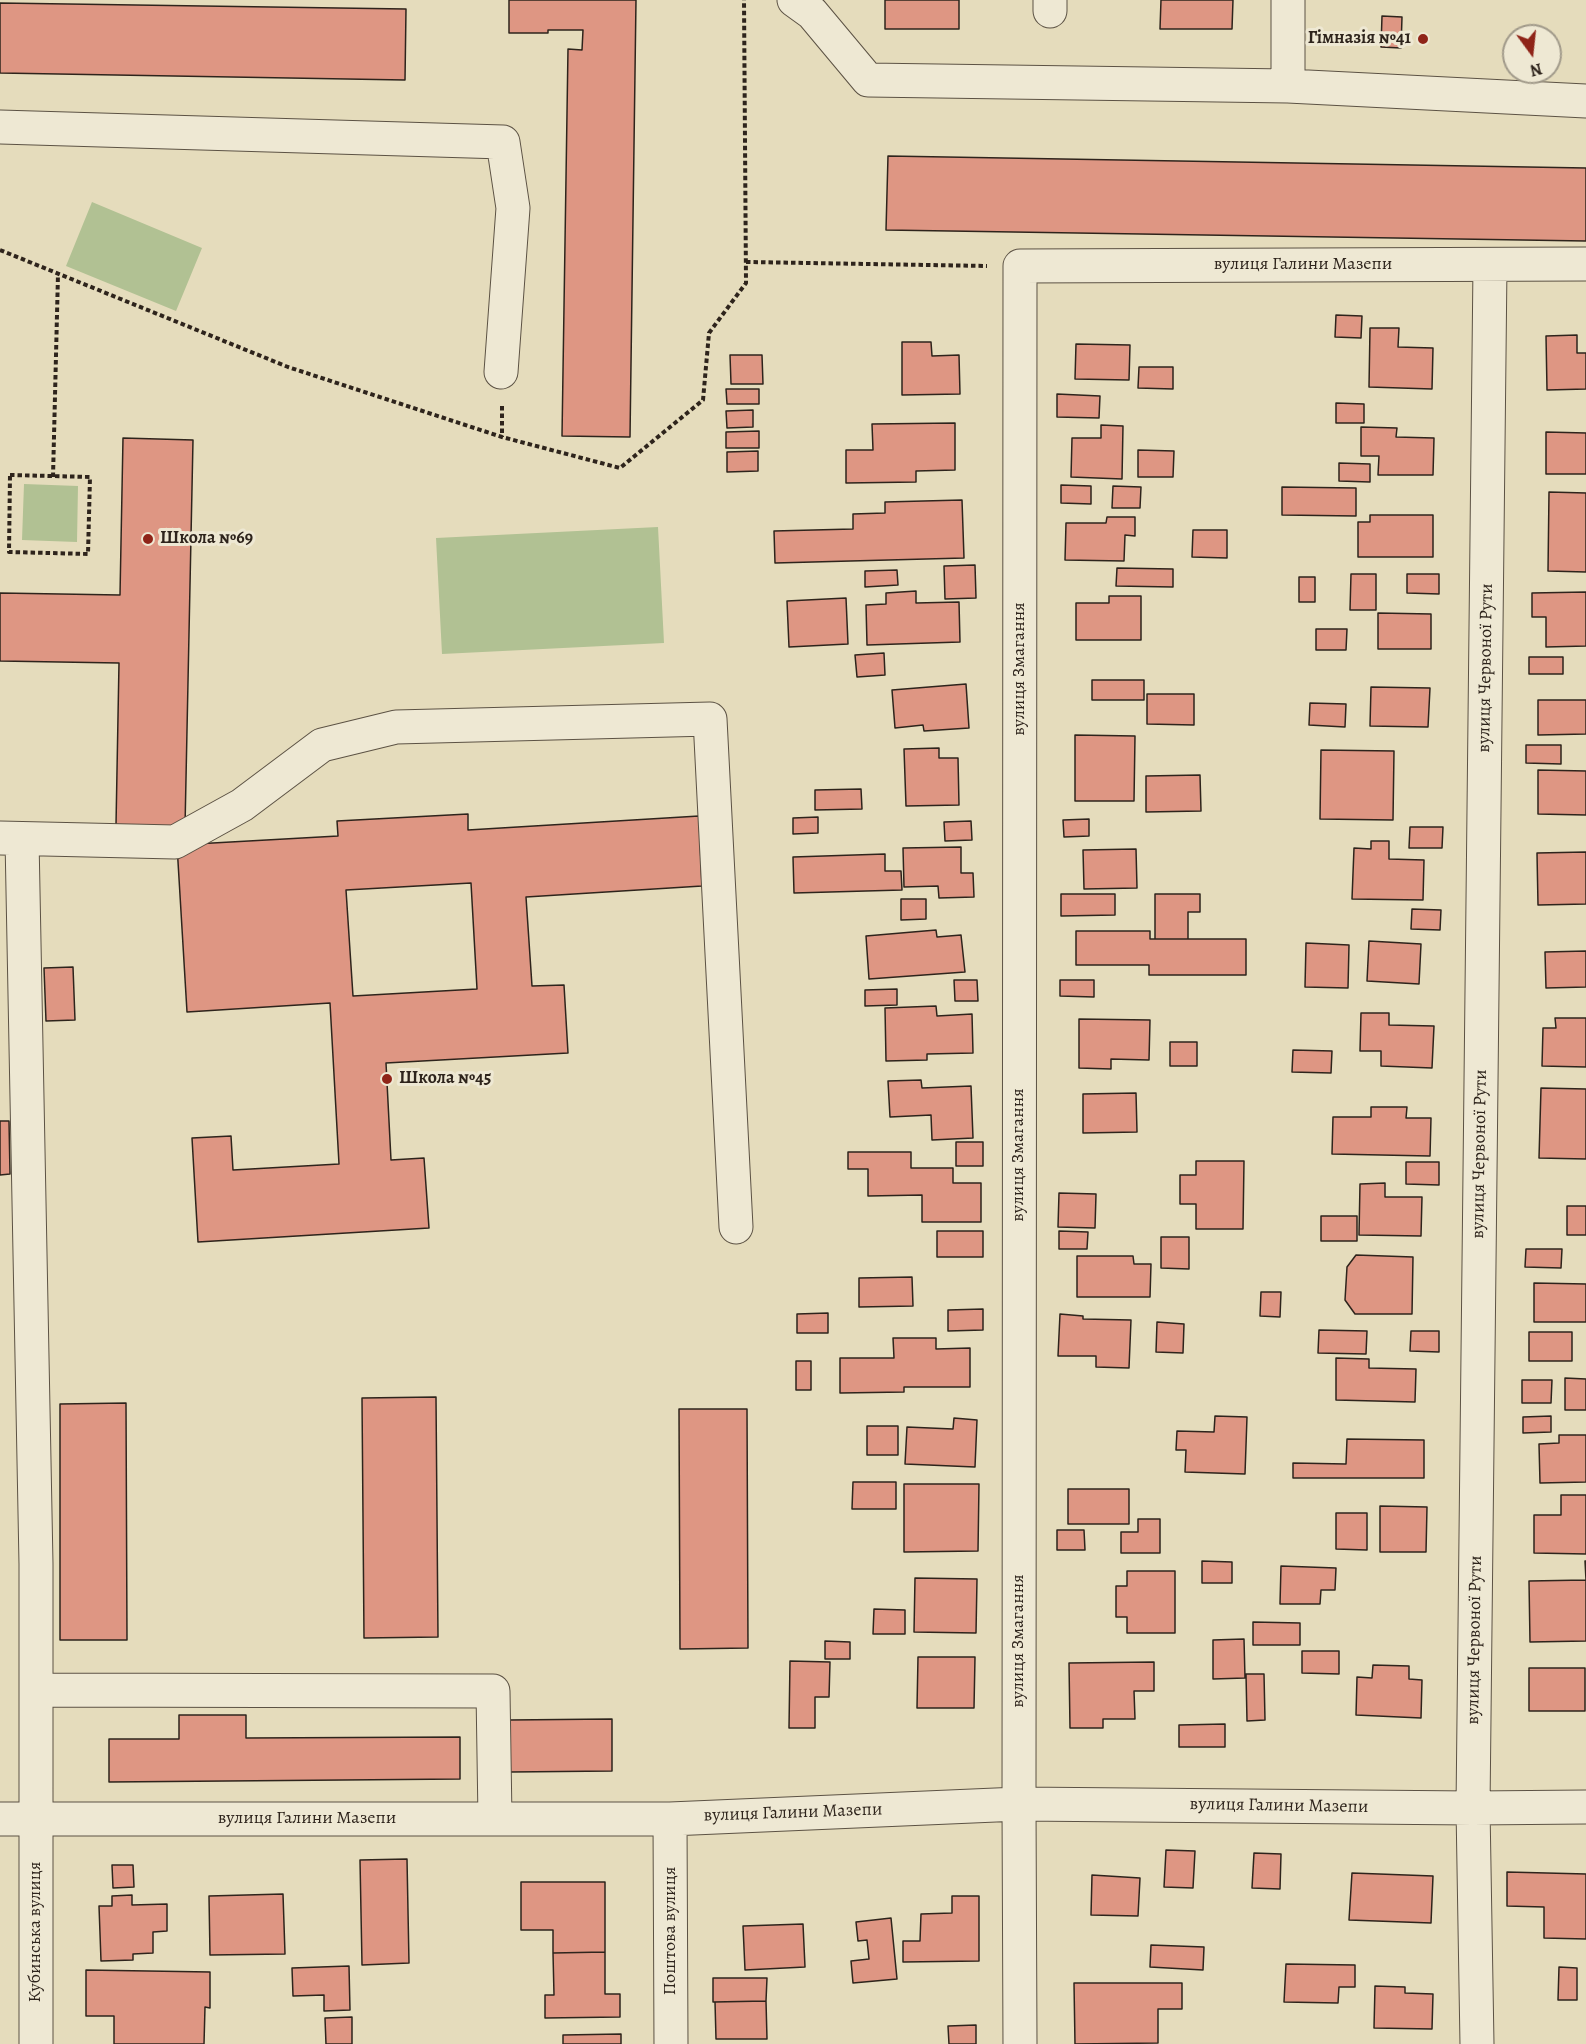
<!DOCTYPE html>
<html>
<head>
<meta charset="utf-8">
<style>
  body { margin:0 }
  #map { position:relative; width:1586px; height:2044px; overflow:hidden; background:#e5dcbc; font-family:Alegreya,serif }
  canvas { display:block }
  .north { position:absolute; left:1502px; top:24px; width:60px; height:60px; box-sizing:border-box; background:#eee8d3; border:2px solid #a19a8a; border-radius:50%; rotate:165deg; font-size:16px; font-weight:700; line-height:24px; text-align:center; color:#2e241c }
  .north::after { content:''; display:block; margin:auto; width:21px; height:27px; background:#8f2418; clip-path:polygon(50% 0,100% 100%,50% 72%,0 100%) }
</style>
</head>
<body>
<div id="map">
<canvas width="1586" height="2044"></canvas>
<div class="north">N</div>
</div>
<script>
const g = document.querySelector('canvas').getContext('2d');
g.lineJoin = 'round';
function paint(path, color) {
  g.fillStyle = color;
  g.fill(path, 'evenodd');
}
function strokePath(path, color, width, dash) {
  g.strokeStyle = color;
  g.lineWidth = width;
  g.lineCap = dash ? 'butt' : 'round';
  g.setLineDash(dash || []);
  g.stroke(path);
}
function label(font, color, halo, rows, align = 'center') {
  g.font = font + ' Alegreya,serif';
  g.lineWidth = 6;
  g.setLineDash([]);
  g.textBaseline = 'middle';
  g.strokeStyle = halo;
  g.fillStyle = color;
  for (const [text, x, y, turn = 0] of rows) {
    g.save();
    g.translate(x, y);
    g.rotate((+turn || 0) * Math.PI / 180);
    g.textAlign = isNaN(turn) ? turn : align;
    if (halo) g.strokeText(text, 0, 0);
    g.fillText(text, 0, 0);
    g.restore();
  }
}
paint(new Path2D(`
  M92,202L202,248L176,311L66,266Z
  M24,484L78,486L77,542L22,540Z
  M658,527L664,643L442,654L436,538Z`), '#b1c193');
const building = new Path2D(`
  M509,0H636L630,437L562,436L568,49L582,50L583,30H548V33H509Z
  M885,0H959V29H885Z
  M1161,0H1233L1232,29H1160Z
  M0,3L406,9L405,80L0,73Z
  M1382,16L1402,17L1401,48L1381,47Z
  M888,156L1586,168V241L886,230Z
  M1336,315L1362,316L1361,338L1335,337Z
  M1370,328H1399L1398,347L1433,348L1432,389L1369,387Z
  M1577,335V353H1586V389L1547,390L1546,336Z
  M902,342H931L932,356L959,355L960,394L902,395Z
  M1076,344L1130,345L1129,380L1075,379Z
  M730,355H762L763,384H731Z
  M1139,367H1173V389L1138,388Z
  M726,389H759V404H727Z
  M1057,394L1100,396L1099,418L1057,417Z
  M1336,403L1364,404V423H1336Z
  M753,410V427L727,428L726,411Z
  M955,423V470L916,471V482L846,483V450H873L872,424Z
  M1101,425L1123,426L1122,479L1071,477L1072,438H1101Z
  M1361,427L1397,428L1396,437L1434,438L1433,475H1378L1379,456H1361Z
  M759,431V448H726V432Z
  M1546,432L1586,433V474H1546Z
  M123,438L193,440L185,827L116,825L119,663L0,661V593L120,595Z
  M1138,450L1174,451L1173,477H1138Z
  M758,451V471L727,472V452Z
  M1339,463L1370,464V482L1339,481Z
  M1061,485L1091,486V504L1061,503Z
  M1113,486L1141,487L1140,508H1112Z
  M1282,487L1356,488V516L1282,515Z
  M1549,492L1586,493V572L1548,571Z
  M962,500L964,558L775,563L774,531L853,529V514L885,513V502Z
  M1370,515H1433V557H1358V522H1370Z
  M1107,517H1135V536L1125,535L1124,561L1065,560L1066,523H1106Z
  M1193,530H1227V558L1192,557Z
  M975,565L976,598L945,599L944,566Z
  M1117,568L1173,569V587L1116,586Z
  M897,570L898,585L865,587V571Z
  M1351,574H1376V610H1350Z
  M1407,574H1439V594L1407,593Z
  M1299,577H1315V602H1299Z
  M916,591V603L959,602L960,642L867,645L866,605L886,604V593Z
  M1586,592V646L1546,647V617H1532V593Z
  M1109,596H1141V640H1076V603H1109Z
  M846,598L848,644L789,647L787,601Z
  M1378,613L1431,614V649H1378Z
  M1316,629H1347L1346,650H1316Z
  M884,653L885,675L857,677L855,655Z
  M1529,657H1563V674H1529Z
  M1092,680H1144V700H1092Z
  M966,684L969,728L924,731L923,725L895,728L892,690Z
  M1371,687L1430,688L1428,727L1370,726Z
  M1147,694H1194V725L1147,724Z
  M1538,700H1586V734L1538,735Z
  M1310,703L1346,704L1345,727L1309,725Z
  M1075,735L1135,736L1134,801H1075Z
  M1526,745H1561V764L1526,763Z
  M939,748V758H958L959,805L906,806L904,749Z
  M1321,750L1394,751L1393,820L1320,819Z
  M1538,770L1586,771V815L1538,814Z
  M1200,775L1201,811L1146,812V776Z
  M861,789L862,809L815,810V790Z
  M468,814V830L699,816L702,886L526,897L532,986L564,985L568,1053L386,1063L391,1160L424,1158L429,1228L198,1242L192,1138L231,1136L233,1170L339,1164L330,1003L187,1012L177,845L338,836L337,821ZM471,883L477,989L353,996L346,890Z
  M818,817V833L793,834V818Z
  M1089,819V836L1064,837L1063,820Z
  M971,821L972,840L945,841L944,822Z
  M1410,827H1443L1442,848H1409Z
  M1371,841H1389V859L1424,860L1423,900L1352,899L1354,848L1371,849Z
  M961,847V873H973L974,897L939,898L938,886L904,887L903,848Z
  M1136,849L1137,888L1084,889L1083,850Z
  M1586,852V904L1538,905L1537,853Z
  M885,854V871H901L902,890L794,893L793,857Z
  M1061,894H1115V915L1061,916Z
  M1155,894H1200V912H1188V939H1155Z
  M901,899H926V919L901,920Z
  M1412,909L1441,910L1440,930L1411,929Z
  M936,930L937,937L961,935L965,972L869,979L866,936Z
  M1076,931H1150V939H1246V975H1149V965H1076Z
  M1369,941L1421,944L1419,984L1367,981Z
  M1306,943L1349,945L1348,988L1305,987Z
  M1586,951V987L1546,988L1545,952Z
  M73,967L75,1020L46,1021L44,968Z
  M954,980H977L978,1001H955Z
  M1060,980H1094V997L1060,996Z
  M897,989V1005L865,1006V990Z
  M936,1006L937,1016L972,1014L973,1053L927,1054V1060L886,1061L885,1008Z
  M1361,1013H1389V1025L1434,1026L1432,1068L1381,1066V1051H1360Z
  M1555,1018H1586V1067L1542,1066L1543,1028H1556Z
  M1079,1019L1150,1020L1149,1060L1111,1059V1069L1079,1068Z
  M1170,1042H1197V1066H1170Z
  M1293,1050L1332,1051L1331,1073L1292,1072Z
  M921,1080L922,1088L971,1086L973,1138L932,1140L931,1115L890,1117L888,1081Z
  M1541,1088L1586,1089V1159L1539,1158Z
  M1136,1093L1137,1132L1083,1133V1094Z
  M1371,1107H1407L1406,1118H1431L1430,1156L1332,1154L1333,1117H1371Z
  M0,1121H9L10,1174L0,1175Z
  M956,1142H983V1166H956Z
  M848,1152H911V1168H953V1183H981V1222H922V1195L868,1196V1169H848Z
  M1196,1161H1244L1243,1229H1196V1204H1180V1175H1196Z
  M1406,1162H1439V1185L1406,1184Z
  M1385,1183V1197H1422L1421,1236L1359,1235L1360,1184Z
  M1059,1193L1096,1194L1095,1228L1058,1227Z
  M1567,1206H1586V1235H1567Z
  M1321,1216H1357V1241H1321Z
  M937,1231H983V1257H937Z
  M1059,1231L1088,1232L1087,1249H1059Z
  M1161,1237H1189V1269L1161,1268Z
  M1526,1249H1562L1561,1268L1525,1267Z
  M1356,1255L1413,1257L1412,1314H1355L1345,1300L1347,1267Z
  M1077,1256H1133L1134,1264H1151L1150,1297H1077Z
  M912,1277L913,1306L859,1307V1278Z
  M1534,1283L1586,1284V1322H1534Z
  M1261,1292H1281L1280,1317L1260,1316Z
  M983,1309V1330L948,1331V1310Z
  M828,1313V1333H797V1314Z
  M1060,1314L1083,1316V1319L1131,1320L1129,1368L1096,1367V1356H1058Z
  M1157,1322L1184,1324L1183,1353L1156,1352Z
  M1319,1330L1367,1331L1366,1354L1318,1353Z
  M1411,1331H1439V1352L1410,1351Z
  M1529,1332H1572V1361H1529Z
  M893,1338H936V1349L970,1348V1387H904V1392L840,1393V1358H894Z
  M1336,1358L1369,1359V1368L1416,1369L1415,1402L1336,1400Z
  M796,1361H811V1390H796Z
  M1565,1378L1586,1379V1410H1565Z
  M1522,1380H1552L1551,1403H1522Z
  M436,1397L438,1637L364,1638L362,1398Z
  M126,1403L127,1640H60V1404Z
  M679,1409H747L748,1648L680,1649Z
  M1215,1416L1247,1417L1245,1474L1185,1472L1186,1450H1176L1177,1431L1214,1432Z
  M1551,1416V1432L1523,1433V1417Z
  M954,1418L977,1420L975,1467L905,1464L907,1427L953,1429Z
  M867,1426H898V1455H867Z
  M1559,1435H1586V1482L1540,1483L1539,1444L1559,1443Z
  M1347,1439L1424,1440V1478H1293V1463L1346,1464Z
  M853,1482H896V1509H852Z
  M904,1484H979L978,1551L904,1552Z
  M1068,1489H1129V1524H1068Z
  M1561,1495H1586V1554L1534,1553V1515H1561Z
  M1380,1506L1427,1507L1426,1552H1380Z
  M1336,1513H1367V1550L1336,1549Z
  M1138,1519H1160V1553H1121V1532H1138Z
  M1057,1530H1084L1085,1550H1057Z
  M1202,1561L1232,1562V1583H1202Z
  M1585,1561H1586V1641L1530,1642L1529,1581L1586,1580Z
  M1281,1566L1336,1568L1335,1590H1321L1320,1604H1280Z
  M1127,1571H1175V1633H1127V1617H1116V1586H1127Z
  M915,1578L977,1579L976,1633L914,1632Z
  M874,1609L905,1610V1634H873Z
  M1253,1622L1300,1623V1645H1253Z
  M1244,1639L1245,1678L1213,1679V1640Z
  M825,1641L850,1642V1659H825Z
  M1302,1651H1339V1674L1302,1673Z
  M918,1657H975L974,1708H917Z
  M790,1661L830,1662L829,1697H815V1728H789Z
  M1154,1662V1691H1134L1135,1719H1103V1728H1070L1069,1663Z
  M1373,1665L1409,1666V1679L1422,1680L1421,1718L1356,1715L1357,1677L1372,1678Z
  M1529,1668H1585V1711H1529Z
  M1246,1674H1264L1265,1720L1247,1721Z
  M179,1715H246V1738L460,1737V1779L109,1782V1739H179Z
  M612,1719V1771L510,1772L509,1720Z
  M1225,1724V1747H1179V1725Z
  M1166,1850L1195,1851L1193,1888L1164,1887Z
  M1254,1853L1281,1854L1280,1889L1252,1888Z
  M407,1859L409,1963L362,1965L360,1860Z
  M112,1865H133L134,1887L113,1888Z
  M1507,1872L1586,1874V1939L1544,1938V1907L1507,1906Z
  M1352,1873L1433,1876L1431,1923L1349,1920Z
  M1092,1875L1140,1878L1138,1916L1091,1915Z
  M521,1882H605V1952L553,1953V1930H521Z
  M283,1894L285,1954L210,1955L209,1896Z
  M132,1895V1905L167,1904V1931L153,1932V1953L133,1954V1960L101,1961L99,1906H112V1896Z
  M952,1896H979V1961L903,1962V1941H920L921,1914L952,1913Z
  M891,1918L897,1979L853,1983L851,1961L869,1959L867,1940L858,1941L856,1922Z
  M803,1924L805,1967L745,1970L743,1926Z
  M1151,1945L1204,1947L1203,1970L1150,1967Z
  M605,1952V1994H620V2017L545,2018V1995H554L553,1953Z
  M1286,1964L1355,1965V1987H1339L1338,2003L1284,2002Z
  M349,1966L350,2010L324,2011V1995L293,1996L292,1968Z
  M1559,1967L1577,1968V2000H1558Z
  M86,1970L210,1972V2008L205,2007L204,2044H114V2016H86Z
  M713,1978H767L766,2001L713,2002Z
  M1074,1983H1182V2009H1158V2043L1075,2044Z
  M1375,1986L1405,1987V1993L1433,1994L1432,2029L1374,2028Z
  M766,2001L767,2039H716L715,2002Z
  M352,2017V2044H326L325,2018Z
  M976,2025V2044H949L948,2026Z
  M621,2034V2044H563V2035Z`);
paint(building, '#de9683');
strokePath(building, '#2e241c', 1.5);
const minor = new Path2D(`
  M794,0L812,13L868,80L1288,86
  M1288,0V86L1586,101
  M1050,11V0
  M0,127L503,142L513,208L501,372
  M0,838L175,842L242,805L322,745L396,727L710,719L736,1227
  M22,839L36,1564V2044
  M36,1690L493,1691L495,1819
  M0,1819H670L1019,1804L1473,1808L1586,1807
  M670,1819L671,2044
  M1020,2044L1019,1804L1020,266L1586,264
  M1477,2044L1473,1808L1490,265`);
strokePath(minor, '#5c5244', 35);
strokePath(new Path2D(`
  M0,250L288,367L502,437L620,468L703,400L709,333L746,283L744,0
  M746,262L987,266
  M502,406V437
  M10,475L90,477L88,554L9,552Z
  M53,477L58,274`), '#2e241c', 4, [4.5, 3]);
strokePath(minor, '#eee8d3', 33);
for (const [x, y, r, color] of [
  [1423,39,6,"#8f2418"],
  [148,539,6,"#8f2418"],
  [387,1079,6,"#8f2418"]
]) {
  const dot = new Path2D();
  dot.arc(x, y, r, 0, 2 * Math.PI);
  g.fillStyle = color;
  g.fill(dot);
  strokePath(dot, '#eee8d3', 2);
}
label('bold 18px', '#2e241c', '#eee8d3', [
  ["Гімназія №41",1411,39,"right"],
  ["Школа №69",160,539],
  ["Школа №45",399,1079]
], 'left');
label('18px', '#2e241c', '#eee8d3', [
  ["вулиця Галини Мазепи",1303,265],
  ["вулиця Червоної Рути",1486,668,-89],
  ["вулиця Змагання",1020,669,-90],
  ["вулиця Червоної Рути",1480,1154,-89],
  ["вулиця Змагання",1019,1155,-90],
  ["вулиця Червоної Рути",1475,1640,-89],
  ["вулиця Змагання",1019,1641,-90],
  ["вулиця Галини Мазепи",1279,1806,1],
  ["вулиця Галини Мазепи",793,1813,-2],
  ["вулиця Галини Мазепи",307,1819],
  ["Поштова вулиця",671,1931,-90],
  ["Кубинська вулиця",36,1932,-90]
]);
</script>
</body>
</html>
